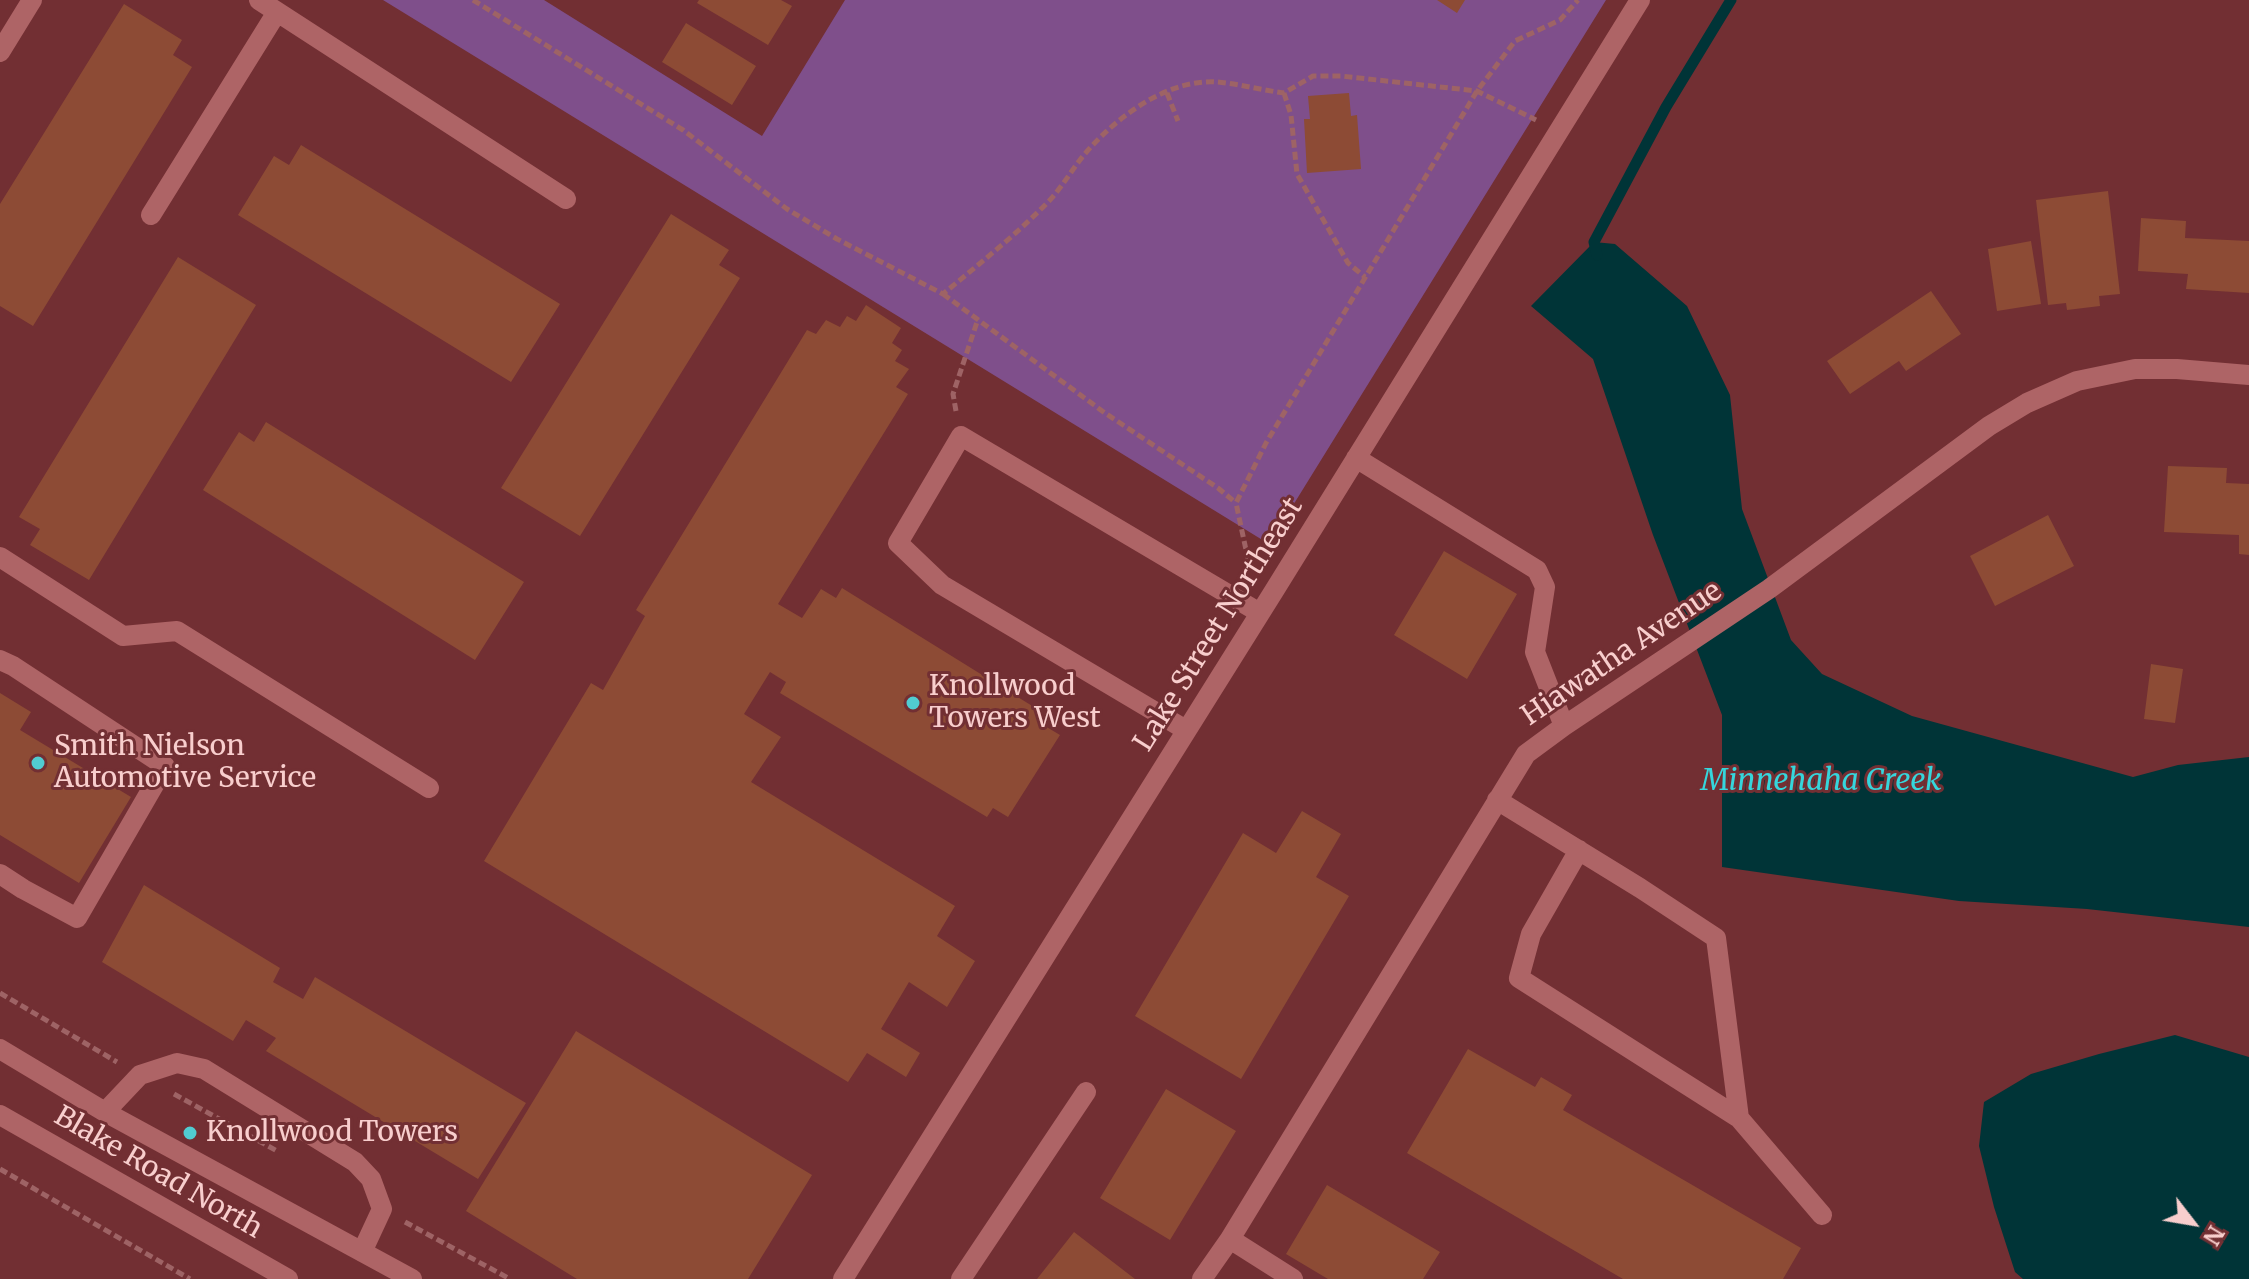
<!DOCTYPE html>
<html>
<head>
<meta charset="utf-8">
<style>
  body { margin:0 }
  #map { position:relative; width:2249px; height:1279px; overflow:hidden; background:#722f33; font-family:Merriweather,serif }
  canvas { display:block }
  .north { position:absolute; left:2153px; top:1183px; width:80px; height:80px; -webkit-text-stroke:6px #722f33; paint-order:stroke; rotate:121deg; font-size:22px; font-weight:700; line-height:32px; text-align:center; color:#f8cecd }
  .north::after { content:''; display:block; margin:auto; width:28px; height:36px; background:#f8cecd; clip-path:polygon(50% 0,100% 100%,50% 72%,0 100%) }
</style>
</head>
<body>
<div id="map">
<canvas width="2249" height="1279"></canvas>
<div class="north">N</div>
</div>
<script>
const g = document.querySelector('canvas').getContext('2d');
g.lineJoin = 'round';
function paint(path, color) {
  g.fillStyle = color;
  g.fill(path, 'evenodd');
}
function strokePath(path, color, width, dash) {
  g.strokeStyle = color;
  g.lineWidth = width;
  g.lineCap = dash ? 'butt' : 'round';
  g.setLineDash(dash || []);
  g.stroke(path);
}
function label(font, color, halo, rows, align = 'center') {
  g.font = font + ' Merriweather,serif';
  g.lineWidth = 6;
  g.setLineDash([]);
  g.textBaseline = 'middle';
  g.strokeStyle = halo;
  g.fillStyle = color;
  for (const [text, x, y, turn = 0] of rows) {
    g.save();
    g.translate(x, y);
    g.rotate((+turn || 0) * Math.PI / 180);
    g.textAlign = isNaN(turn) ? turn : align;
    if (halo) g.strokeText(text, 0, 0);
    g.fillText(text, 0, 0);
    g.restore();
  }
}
paint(new Path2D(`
  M383,0H544L762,136L845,0H1606L1269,544Z`), '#7f4f8b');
paint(new Path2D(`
  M1594,242L1615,244L1687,306L1730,395L1742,509L1791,640L1822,674L1912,716L2133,777L2178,765L2249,757V927L2087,909L1959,901L1722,867V715L1653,535L1593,359L1531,306Z
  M2175,1035L2249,1057V1279H2023L2015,1272L1994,1207L1979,1146L1984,1102L2031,1074L2099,1054Z`), '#003437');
strokePath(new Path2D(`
  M1597,255L1594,242L1666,107L1731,0`), '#003437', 11);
paint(new Path2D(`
  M699,0H781L792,6L768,45L697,3Z
  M1437,0H1465L1457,13Z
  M124,4L182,40L173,55L192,67L33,326L0,306V204Z
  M686,23L756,66L732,105L662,62Z
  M1349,93L1351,116L1357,115L1361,169L1307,173L1304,119H1310L1308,96Z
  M301,145L560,304L511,382L238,215L274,156L289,165Z
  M2108,191L2120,294L2099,296L2100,306L2067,310L2066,303L2048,305L2036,200Z
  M671,214L729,250L719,265L740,278L580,536L501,488Z
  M2141,218L2186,221L2185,238L2249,241V293L2186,289L2188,274L2138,271Z
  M2031,241L2041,304L1997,311L1988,249Z
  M178,257L256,305L89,580L30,545L40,529L19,517Z
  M1931,291L1961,334L1906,371L1899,361L1850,394L1827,361Z
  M866,305L901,328L892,343L902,350L895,361L909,369L896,387L908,394L778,604L802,618L821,589L836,598L842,588L1050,717L1045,726L1060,735L1008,817L993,808L987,817L780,693L786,682L770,672L744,714L781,737L751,782L955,906L937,936L975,961L947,1007L909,982L881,1029L920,1053L906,1077L867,1053L848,1082L484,861L591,683L603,690L645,616L636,610L807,330L816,334L826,320L840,327L847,316L856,321Z
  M266,422L524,582L475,660L203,490L239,432L254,442Z
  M2168,466L2227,468L2226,483L2249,484V555L2239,554V535L2164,532Z
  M2048,515L2074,566L1995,606L1970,556Z
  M1444,551L1517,594L1467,679L1394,635Z
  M2151,664L2183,669L2175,723L2144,719Z
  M0,693L31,712L20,730L131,797L79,883L0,835Z
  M1302,811L1341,834L1316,877L1349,896L1241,1079L1135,1016L1243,833L1276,853Z
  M144,885L280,968L273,982L303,999L315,977L526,1103L478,1179L266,1051L276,1038L246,1020L233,1041L102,962Z
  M576,1031L812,1175L748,1279H577L466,1211Z
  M1468,1049L1535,1087L1541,1077L1572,1095L1563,1110L1801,1248L1783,1279H1623L1407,1153Z
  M1166,1089L1236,1131L1170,1240L1100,1198Z
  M1327,1185L1440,1252L1423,1279H1328L1286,1254Z
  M1074,1232L1135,1279H1037Z`), '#8d4b35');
strokePath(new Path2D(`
  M473,0L683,130L787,209L837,239L943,294C979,264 1016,235 1049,201C1064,185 1075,164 1090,148C1121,114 1169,79 1217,82C1239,84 1262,90 1284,93L1313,76H1341L1477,91L1536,120
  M1167,93L1178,121
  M1284,93L1291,115L1297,174L1348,263L1365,277
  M943,294L1105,413L1218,488L1236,503
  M956,411L953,394L978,319
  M1255,570L1249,564L1236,503L1266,443L1477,91L1515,41L1560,20L1578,0
  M0,993L117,1062
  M174,1094L277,1151
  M0,1169L190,1279
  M405,1222L510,1279`), '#9e6365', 5, [8, 4]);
strokePath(new Path2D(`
  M259,0L566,199
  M0,52L32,0
  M151,215L277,12
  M1356,458L1537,570L1545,587L1535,652L1564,726
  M0,557L123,636L177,631L429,788
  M0,660L13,666L165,766L77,918L23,889L0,874
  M1186,730L942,585L898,543L961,436L1260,613
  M1497,800L1640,888L1716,938L1739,1118L1822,1215
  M1579,850L1531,934L1519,978L1739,1118
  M0,1049L105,1112L412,1279
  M105,1112L140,1075L177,1063L204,1069L355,1162L371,1179L382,1209L362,1252
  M0,1115L288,1279
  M1230,1239L1293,1279
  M843,1279L1274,591L1640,0
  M961,1279L1086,1092
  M1202,1279L1230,1239L1526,754L1564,726L1769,589L1989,426L2027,403L2077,381L2135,369H2177L2249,375`), '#ae6466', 20);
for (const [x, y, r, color] of [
  [913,703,8,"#51ccd1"],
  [38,763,8,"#51ccd1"],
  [190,1133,8,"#51ccd1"]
]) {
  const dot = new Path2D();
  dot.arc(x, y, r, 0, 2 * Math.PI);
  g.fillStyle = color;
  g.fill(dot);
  strokePath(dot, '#722f33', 3);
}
label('28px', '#f8cecd', '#722f33', [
  ["Lake Street Northeast",1219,625,-58],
  ["Hiawatha Avenue",1622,654,-34],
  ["Blake Road North",158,1173,30]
]);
label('28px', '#f8cecd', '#722f33', [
  ["Knollwood",929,687],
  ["Towers West",929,719],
  ["Smith Nielson",54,747],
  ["Automotive Service",54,779],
  ["Knollwood Towers",206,1133]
], 'left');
label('italic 30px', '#35d6dc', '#722f33', [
  ["Minnehaha Creek",1821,782]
]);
</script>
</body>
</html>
